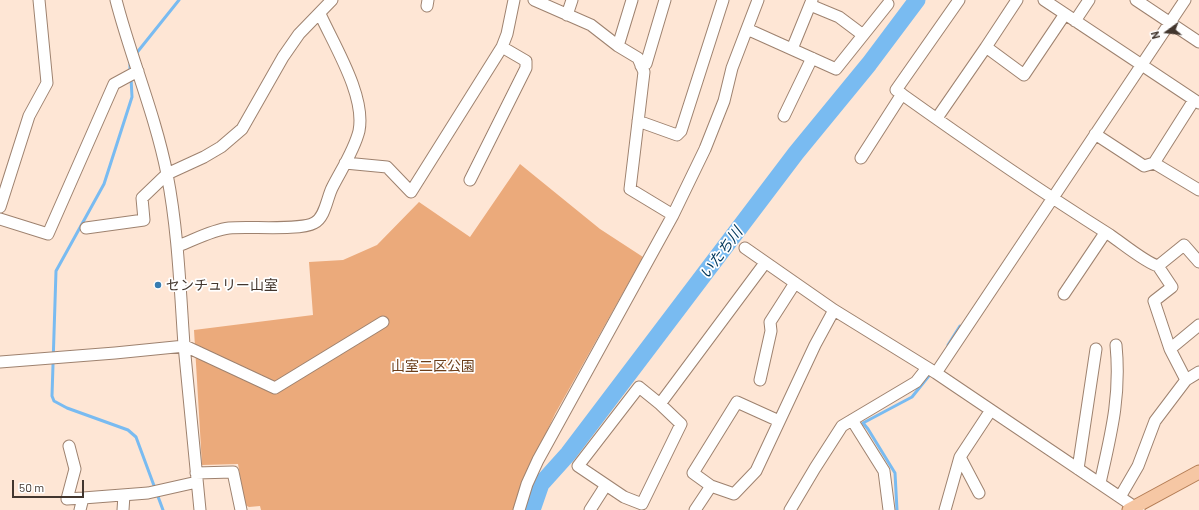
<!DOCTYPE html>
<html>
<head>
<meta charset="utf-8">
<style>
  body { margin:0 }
  #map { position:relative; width:1199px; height:510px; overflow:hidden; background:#fee6d5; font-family:Barlow,sans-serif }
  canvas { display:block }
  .north { position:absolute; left:1147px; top:12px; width:40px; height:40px; -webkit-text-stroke:3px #fff; paint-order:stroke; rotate:255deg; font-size:11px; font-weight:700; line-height:16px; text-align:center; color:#42362e }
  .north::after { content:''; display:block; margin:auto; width:14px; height:18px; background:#42362e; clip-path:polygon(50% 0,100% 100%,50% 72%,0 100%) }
  .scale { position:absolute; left:12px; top:480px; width:72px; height:18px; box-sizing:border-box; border:2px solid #42362e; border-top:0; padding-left:5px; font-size:12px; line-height:14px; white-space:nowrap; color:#42362e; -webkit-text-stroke:3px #fff; paint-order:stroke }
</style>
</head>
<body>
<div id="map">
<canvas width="1199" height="510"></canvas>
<div class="north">N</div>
<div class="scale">50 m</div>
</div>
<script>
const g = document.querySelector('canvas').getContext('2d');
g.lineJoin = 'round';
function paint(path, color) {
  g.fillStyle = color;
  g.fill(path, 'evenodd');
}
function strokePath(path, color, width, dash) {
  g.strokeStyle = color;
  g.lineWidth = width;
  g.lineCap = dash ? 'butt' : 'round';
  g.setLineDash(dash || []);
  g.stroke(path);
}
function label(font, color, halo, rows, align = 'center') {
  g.font = font + ' Barlow,"Noto Sans JP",sans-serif';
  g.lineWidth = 3.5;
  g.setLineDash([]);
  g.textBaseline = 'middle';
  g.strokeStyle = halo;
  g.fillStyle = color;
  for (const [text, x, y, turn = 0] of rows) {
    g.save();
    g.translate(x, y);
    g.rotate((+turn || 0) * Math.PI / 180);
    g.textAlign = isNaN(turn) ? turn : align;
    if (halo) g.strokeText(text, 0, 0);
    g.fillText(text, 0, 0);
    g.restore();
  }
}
paint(new Path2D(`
  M520,164L600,229L643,257L555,414L522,485L515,510H261L260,506L249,507L245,505L238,464L202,465L194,330L313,315L309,262L343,260L377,245L419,202L470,237Z`), '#ebaa7b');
strokePath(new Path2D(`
  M135,55L179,0
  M130,73V63L131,61
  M131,78L132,97L104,184L56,271L52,396L54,401L67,408L128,430L136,437L163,510
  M948,345L960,326
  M897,510L895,473L868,429L863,423L912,397L932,372`), '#79bbf1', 3);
strokePath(new Path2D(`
  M532,510L541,484L568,454L796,153L869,64L917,0`), '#79bbf1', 17);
const minor = new Path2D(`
  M116,0C131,58 155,114 167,174C178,230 180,288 184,345C189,400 195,455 200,510
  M534,0L591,25L618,46L638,58L644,72L630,189L673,215
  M959,0L896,90C966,140 1037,189 1110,235C1122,243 1146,263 1158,266L1184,245L1199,262
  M1017,0L986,47L1024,75L1065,14
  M1044,0L1199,103
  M1136,0L1199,42
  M810,5L839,17L863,35
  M427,6L428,0
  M567,15L572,0
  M1075,21L1089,0
  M747,29L836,69L888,4
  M618,46L632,0
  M792,49L812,0
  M641,66L646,64L665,0
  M784,116L812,58
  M937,118L986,47
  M638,121L677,135L681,131L723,0
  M1095,134L1144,166L1154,163L1194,100
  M861,158L902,94
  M345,163L387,167L411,192L502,47
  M1154,163L1199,190
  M470,180L526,68V61L502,47L507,34L514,0
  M0,207L29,116L47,83L39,0
  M0,219L48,234L114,84L138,71
  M86,228L144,220L142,198L167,174L204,157L221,147L242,129L283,57L299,34L332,0
  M178,246C194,240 212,230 229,228C249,226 300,231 314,223C325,218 327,198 332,188C341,170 354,151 359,131C366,96 334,45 320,14
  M745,248L834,310L936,373L1139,510
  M1158,266L1172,287L1154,301L1170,349
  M1064,294L1105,233
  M0,362L115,353L185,346L275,388L383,322
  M936,373L1185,0
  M760,380L771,331L770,322L795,283
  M1186,380L1199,372
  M639,387L660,404L681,424L642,504L624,497L578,466Z
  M660,404L765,263
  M852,420L884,471L889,510
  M69,446L75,469L67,499L83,498L80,510
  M1078,469L1096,349
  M196,473L233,472L241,510
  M1100,483C1111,434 1121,396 1116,345
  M711,486L693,473L737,402L779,421
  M979,493L960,457L991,410
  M1120,497L1138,466L1155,421L1186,380L1170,349L1199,325
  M83,498L148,493L197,482
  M123,510L124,495
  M519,510L527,484L538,460L673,215L705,149L724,101L732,68L758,0
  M590,510L606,485
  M695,510L711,486L734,494L756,471L815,345L834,310
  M790,510L815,468L842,426L916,382L927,368
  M945,510L960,457`);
const major = new Path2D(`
  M1129,510L1199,472`);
strokePath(minor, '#9e826f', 13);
strokePath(major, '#b37c54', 15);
strokePath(minor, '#fff', 11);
strokePath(major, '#f6c7a4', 13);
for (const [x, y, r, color] of [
  [158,285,4,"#377cb1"]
]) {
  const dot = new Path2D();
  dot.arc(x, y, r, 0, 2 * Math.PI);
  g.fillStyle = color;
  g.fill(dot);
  strokePath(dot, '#fff', 1.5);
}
label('14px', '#42362e', '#fff', [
  ["センチュリー山室",166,285]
], 'left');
label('14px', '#6b3e1a', '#fff', [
  ["山室二区公園",433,366]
]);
label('italic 15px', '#01375a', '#fff', [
  ["いたち川",721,253,-53]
]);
</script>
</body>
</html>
